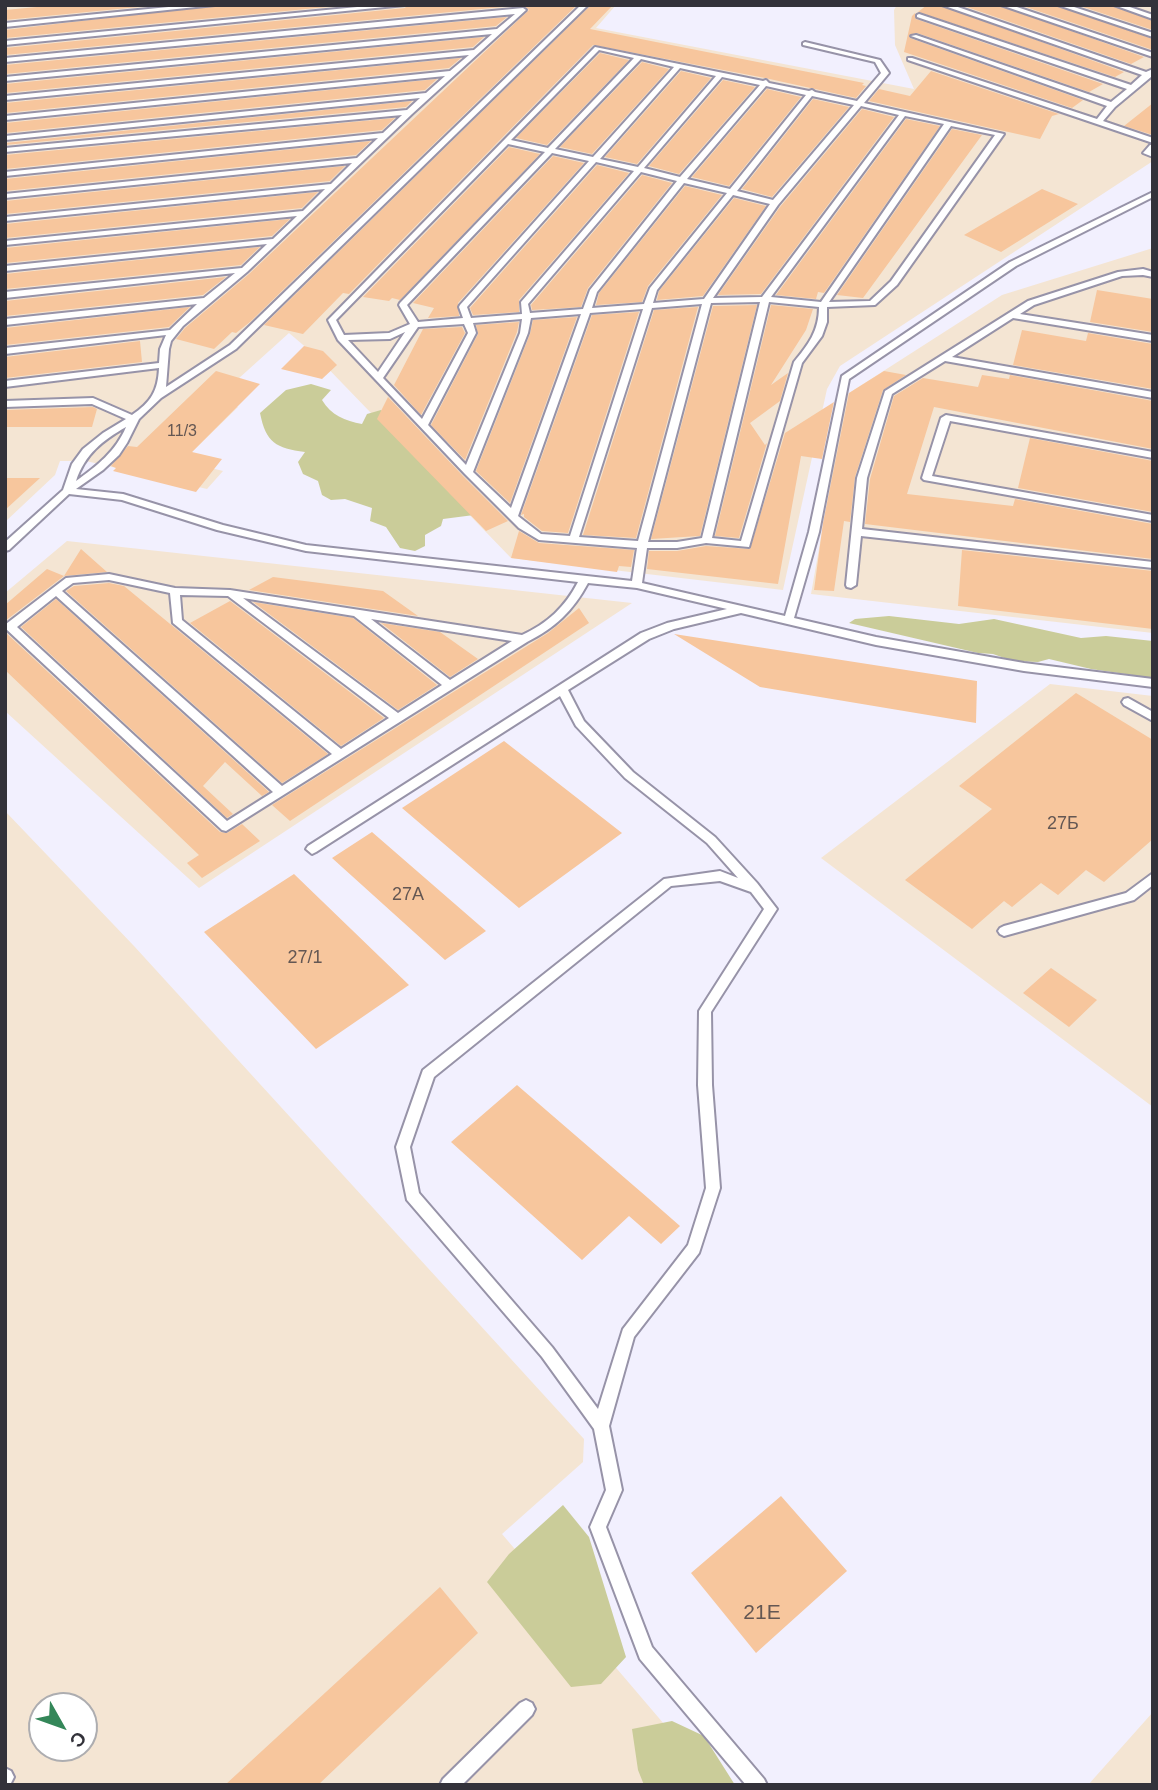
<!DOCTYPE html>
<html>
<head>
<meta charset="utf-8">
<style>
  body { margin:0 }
  #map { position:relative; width:1158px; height:1790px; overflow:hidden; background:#f2f0fe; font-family:Helvetica,sans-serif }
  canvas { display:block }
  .frame { position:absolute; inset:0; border:7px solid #33323a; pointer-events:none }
  .north { position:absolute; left:28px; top:1692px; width:70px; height:70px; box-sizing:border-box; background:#fff; border:2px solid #adadb0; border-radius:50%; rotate:130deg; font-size:19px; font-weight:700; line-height:28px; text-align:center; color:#33323a }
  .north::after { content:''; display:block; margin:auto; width:24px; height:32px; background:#348759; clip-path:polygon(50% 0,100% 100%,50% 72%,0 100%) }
</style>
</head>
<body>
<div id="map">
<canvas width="1158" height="1790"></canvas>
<div class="frame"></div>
<div class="north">С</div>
</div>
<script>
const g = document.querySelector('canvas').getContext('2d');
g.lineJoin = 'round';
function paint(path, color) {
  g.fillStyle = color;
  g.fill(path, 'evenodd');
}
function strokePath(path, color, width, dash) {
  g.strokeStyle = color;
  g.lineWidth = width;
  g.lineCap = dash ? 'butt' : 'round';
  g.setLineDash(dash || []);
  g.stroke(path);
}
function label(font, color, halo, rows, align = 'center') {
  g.font = font + ' Helvetica,sans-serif';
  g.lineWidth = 5;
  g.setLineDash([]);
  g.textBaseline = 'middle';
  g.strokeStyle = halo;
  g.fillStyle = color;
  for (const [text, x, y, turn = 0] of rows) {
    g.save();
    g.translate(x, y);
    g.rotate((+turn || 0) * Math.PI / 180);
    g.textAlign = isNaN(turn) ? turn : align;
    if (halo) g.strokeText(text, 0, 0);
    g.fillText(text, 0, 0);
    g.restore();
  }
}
paint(new Path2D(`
  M5,5H616L596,28L914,89L895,45L894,10L897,5H1153V161L840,366L827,389L783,590L511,558L315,355L289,333L217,398L238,407L183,461L223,471L207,489L86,461H60L55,475L5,522Z
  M1153,248V633L811,594L846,395L1002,295Z
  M67,541L632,603L199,888L5,711V593Z
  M1050,684L1153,696V1107L821,858Z
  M5,811L134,946L584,1439L583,1462L502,1534L716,1785H5ZM42,1706H84V1748H42Z
  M1153,1712V1785H1088Z`), '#f4e5d3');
paint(new Path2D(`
  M311,384L331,390L322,400C331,415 345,421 362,424L367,414L381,410L402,428L474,515L443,519L441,526L425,535V546L415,551L400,548L386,527L370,521L372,508L345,499L331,500L322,495L318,481L303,474L298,462L305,452C276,448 266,443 260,413L286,390Z
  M889,616L959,624L994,619L1081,638L1106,636L1153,641V678L1091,669L1049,659L1038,662L1013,661L993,654L978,653L849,623L855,619Z
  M563,1505L589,1537L626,1657L601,1684L571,1687L487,1582L509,1554Z
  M672,1721L704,1736L735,1785H644L638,1770L632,1729Z`), '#cacc99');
paint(new Path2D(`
  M58,5H159L5,20V10Z
  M217,5H348L5,38V30Z
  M407,5H577L250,322L236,333L232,332L214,349L176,339L185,328L249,274L529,10L523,5L5,55V48L405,8Z
  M591,5H613L590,29L864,83L862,85L866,86L856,98L765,78L593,45L349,294L343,293L303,334L264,325Z
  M927,5H940L1124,72L1115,77L918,12Z
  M961,5H999L1144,57L1131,64Z
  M1020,5H1056L1153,39V50Z
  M1077,5H1112L1153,21V30Z
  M915,13L916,19L1103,84L1089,92L917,33L909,35L910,38L1083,100L1072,108L904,52L912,16Z
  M507,17L496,26L5,74V65Z
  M484,37L473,47L5,93V84Z
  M600,53L629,60L547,145L516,138Z
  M461,58L449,68L5,113V103Z
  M642,62L669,69L592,154L560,147Z
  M681,71L711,78L637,164L605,157Z
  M931,71L1059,114L1052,116L1040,139L869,101L879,89L910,96Z
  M437,79L425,90L5,133V123Z
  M723,80L755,87L679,174L649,166Z
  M767,89L801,97L729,186L692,177Z
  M813,99L849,107L772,197L742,189Z
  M412,101L406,107L5,145V143Z
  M1153,103V135L1124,126Z
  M862,109L894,117L761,294L718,295L780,207Z
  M395,118L382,130L5,169V155Z
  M906,119L940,126L824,293L818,292L816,299L776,295Z
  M952,129L982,135L863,298L837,295Z
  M371,141L356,155L5,191V179Z
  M509,147L540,154L400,300L392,298L389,301L363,297Z
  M553,156L584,163L458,303L459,316L428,318L434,308L413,303Z
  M597,165L629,173L519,300V312L473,315L470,308Z
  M345,166L330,181L5,214V201Z
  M642,175L672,183L588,288L581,307L532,310L531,305Z
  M685,186L722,195L648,286L642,302L596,305L599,293Z
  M1042,189L1078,204L1001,252L964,235Z
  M318,192L302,208L5,238V224Z
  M734,198L766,206L703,296L657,300L659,291Z
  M290,219L272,236L5,263V248Z
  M260,247L241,265L5,289V274Z
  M226,277L203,295L5,316V301Z
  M1097,290L1153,299V332L1090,322Z
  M757,305L700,536L651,539L713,306Z
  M771,305L813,309L806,330L771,385L788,373L780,401L750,423L765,445L767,443L739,538L715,536Z
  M190,307L169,327L5,345V328Z
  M698,307L636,538L583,535L654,310Z
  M639,312L568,533L542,531L524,517V514L521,515L592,315Z
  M577,317L510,503L476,471L530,334L533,320Z
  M519,322L517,332L465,460L431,425L478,334L476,325Z
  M462,327L465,333L421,415L394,385L423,329Z
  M1022,330L1086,341L1088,333L1153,344V389L1013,365Z
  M140,341L142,362L5,378V357Z
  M304,346L323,351L337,365L322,379L281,369Z
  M216,371L260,384L192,452L222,459L196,492L113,471L116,468L111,466L128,446L137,447Z
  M884,371L906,375L883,390L855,477L850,522L844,521L834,591L814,590L823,523L849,393Z
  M982,375L1009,379L1010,375L1153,401V449L934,407L907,494L1013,506L1015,499L1153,524V559L865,524L870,479L894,396L923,378L978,387Z
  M388,397L463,476L508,521L486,531L377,419Z
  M834,402L822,459L801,456L778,584L647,569L649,551H677L706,546L750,549L785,433Z
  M93,407L97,409L92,427H5V410Z
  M1030,438L1153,461V512L1018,488Z
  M5,478H40L5,510Z
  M519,531L539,543L634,550L631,567L619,566L617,572L511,558Z
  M81,549L107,572L64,576L5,621V605L47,569L64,576Z
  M962,550L1153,571V629L958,606Z
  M273,577L383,591L418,616L249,590Z
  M109,583L124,586L328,754L282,783L66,591L74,586Z
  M56,599L269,792L262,796L225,762L203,786L233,814L227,818L21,627Z
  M230,601L384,718L341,746L190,623Z
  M253,602L353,618L437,685L398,710Z
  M579,608L589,623L290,821L272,805L548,633Z
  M381,623L440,632L478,659L450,677Z
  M5,632L220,832L227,833L242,824L260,841L202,878L187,863L199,855L5,670Z
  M674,634L977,681L976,723L760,687Z
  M1076,693L1153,740V839L1104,882L1086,870L1058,895L1041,883L1012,907L1004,901L972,929L905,880L992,809L959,786Z
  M504,741L622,833L519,908L402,808Z
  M372,832L486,931L445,960L332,858Z
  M294,874L409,985L316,1049L204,932Z
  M1051,968L1097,1000L1069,1027L1023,993Z
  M517,1085L648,1198L680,1226L661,1244L629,1216L582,1260L451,1142Z
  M781,1496L847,1571L756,1653L691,1573Z
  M440,1587L478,1633L318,1785H225Z`), '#f7c69d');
const lane = new Path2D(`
  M189,5H215L5,27V23Z
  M378,5H405L5,45V41Z
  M581,5H588L236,349L161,398L139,419L127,443L119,455L103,470L76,489L123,494L223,525L306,545L632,581L637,548L539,540L519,528L465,474L338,340L328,320L595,47L763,81L766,80L769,83L809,91L812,90L815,92L857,101L881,73L875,62L803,45V43L805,42L880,60L889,73L864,103L1004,134L897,285L875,305L827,307V322L822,336L802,363L749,547L706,543L677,548H647L642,583L785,616L809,532L842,376L1010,262L1153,192V197L1016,266L849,379L819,532L794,618L876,637L1024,663L1153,679V687L1024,671L876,645L741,613L674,629L649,639L568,690L584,721L633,772L715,837L757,883L777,909L711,1012L712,1085L720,1188L699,1253L634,1337L609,1426L622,1490L606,1527L652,1647L764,1779L767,1785H746L640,1659L590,1527L606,1490L594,1429L542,1357L407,1200L396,1147L423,1070L664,879L720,871L738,878L707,843L625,778L576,726L560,696L316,852L312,854L306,849L308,846L641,633L667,623L727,609L637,588L588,583C573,611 555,628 527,642L226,831L222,830L5,628L6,624L66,578L109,574L175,588L230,590L522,635C548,623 565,607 578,582L306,551L217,530L122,500L69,494L9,550L5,551V542L63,490L72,464L83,449L103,433L126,419L92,404L5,407V401L93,398L132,415C151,402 158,391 159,368L5,387V381L159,363L160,349L166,335L5,354V348L170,330L197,304L5,325V319L204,298L235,273L5,298V292L242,268L267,244L5,271V266L273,239L297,216L5,245V241L303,211L325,189L5,221V217L331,184L352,163L5,198V194L357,158L378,138L5,176V172L383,133L402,115L5,152V148L407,110L420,98L5,140V136L426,93L445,76L5,120V116L450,71L469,55L5,100V96L474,50L492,34L5,81V77L497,29L515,14L5,62V58L523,8L526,10L412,114L247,272L183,326L171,341L169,349L166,387L230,345ZM599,50L634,58L548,148L511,140ZM641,59L674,67L593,157L555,149ZM680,68L716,76L638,167L600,159ZM722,77L760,85L680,177L644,168ZM766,86L806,95L730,189L687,179ZM812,96L854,105L773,200L737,191ZM861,106L899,115L762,297L713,298L778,205ZM905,116L944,124L821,302L771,297ZM951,126L995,135L891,281L870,301L829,302ZM508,144L545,152L400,303L399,305L410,324L389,333L344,335L336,320ZM552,153L589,161L460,305L459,307L463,318L418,322L407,305ZM596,162L634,171L521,302L522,314L471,318L467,307ZM641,172L677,181L590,290L583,309L530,313L528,304ZM684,183L727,193L650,288L644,304L592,308L597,292ZM733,195L770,204L704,299L653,303L657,290ZM760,302L702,538L677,542H648L711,303ZM769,302L819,307C819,331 808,345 794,362L741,541L712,538ZM702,304L638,541L579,537L652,308ZM643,309L570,536L541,534L518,516L590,313ZM581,314L511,508L473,472L528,333L531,318ZM522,319L520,333L466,465L428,425L476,333L473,323ZM464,324L468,333L422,419L383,378L418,327ZM405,332L378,372L348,340L390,339ZM126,427C116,451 97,466 76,481C85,454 102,441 126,427ZM109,580L170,593L173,623L332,754L282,786L62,591L73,583ZM180,595L228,596L389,718L341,749L182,620ZM56,596L273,792L227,821L17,627ZM243,598L354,616L442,685L398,713ZM371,619L512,641L450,680ZM720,881L751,892L764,909L699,1011L698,1085L706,1188L688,1245L623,1329L598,1409L552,1347L419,1193L410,1147L434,1077L671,886Z
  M942,5H952L1146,72L1153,69L1151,77L1115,107L1103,121L1153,138V143L908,60V58H912L1097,119L1107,106L911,36L916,35L1111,102L1127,89L917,17V15L919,14L1131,85L1142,75Z
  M1001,5H1011L1153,53V57Z
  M1058,5H1068L1153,33V37Z
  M1114,5H1124L1153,15V19Z
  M1150,145H1153V157L1143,153Z
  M1143,269L1153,272V277L1143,275L1122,276L1034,305L1020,314L1153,335V341L1013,318L952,357L1153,392V398L945,361L892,394L867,478L862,529L1153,562V568L861,536L856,585L851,588L847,587L846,585L857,478L885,391L1028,301L1118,272Z
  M946,415L1153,452V458L950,421L932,476L1153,515V521L924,480L922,478L941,418Z
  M1128,698L1153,712V721L1124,705L1122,702L1124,699Z
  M1153,873V885L1134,900L1004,936L1000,934L998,931L1000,928L1004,926L1126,893Z
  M526,1700L532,1703L535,1709L532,1715L462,1785H440L443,1779L520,1703Z
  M5,1768L11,1771L14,1777L10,1785H5Z`);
strokePath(lane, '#9793a8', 4);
paint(lane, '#fff');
label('16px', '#645753', null, [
  ["11/3",182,432]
]);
label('18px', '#645753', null, [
  ["27Б",1063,824],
  ["27А",408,895],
  ["27/1",305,958]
]);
label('21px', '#645753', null, [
  ["21Е",762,1613]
]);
</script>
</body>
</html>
